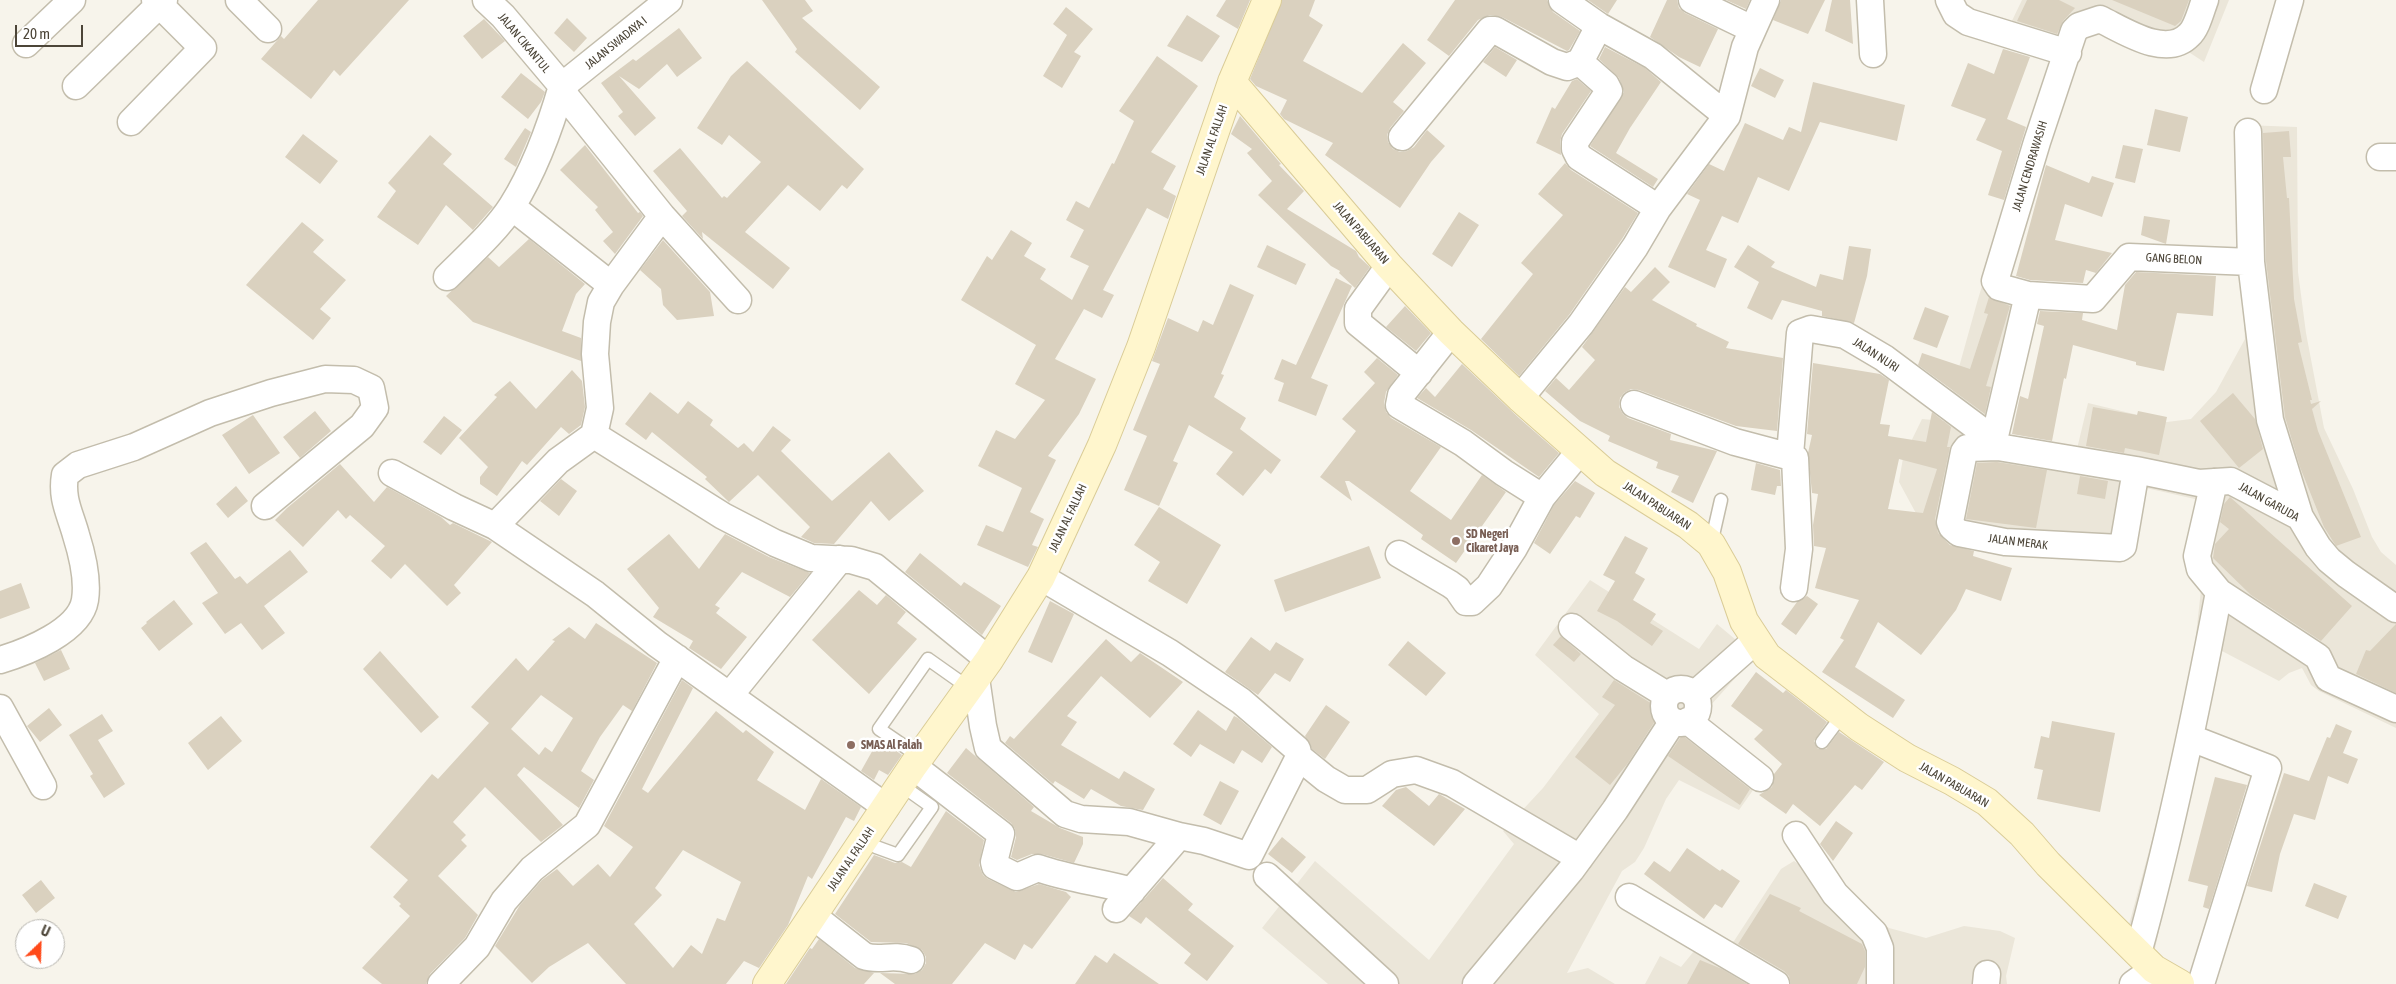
<!DOCTYPE html>
<html>
<head>
<meta charset="utf-8">
<style>
  body { margin:0 }
  #map { position:relative; width:2396px; height:984px; overflow:hidden; background:#f7f4eb; font-family:"Asap Condensed",sans-serif }
  canvas { display:block }
  .north { position:absolute; left:15px; top:919px; width:50px; height:50px; box-sizing:border-box; background:#fff; border:1px solid #b7b5af; border-radius:50%; rotate:24deg; font-size:14px; font-weight:700; line-height:20px; text-align:center; color:#4c4538 }
  .north::after { content:''; display:block; margin:auto; width:18px; height:22px; background:#ff4a1a; clip-path:polygon(50% 0,100% 100%,50% 72%,0 100%) }
  .scale { position:absolute; left:15px; top:25px; width:68px; height:22px; box-sizing:border-box; border:2px solid #4c4538; border-top:0; padding-left:6px; font-size:15px; line-height:18px; white-space:nowrap; color:#4c4538; -webkit-text-stroke:4px #fff; paint-order:stroke }
</style>
</head>
<body>
<div id="map">
<canvas width="2396" height="984"></canvas>
<div class="north">U</div>
<div class="scale">20 m</div>
</div>
<script>
const g = document.querySelector('canvas').getContext('2d');
g.lineJoin = 'round';
function paint(path, color) {
  g.fillStyle = color;
  g.fill(path, 'evenodd');
}
function strokePath(path, color, width, dash) {
  g.strokeStyle = color;
  g.lineWidth = width;
  g.lineCap = dash ? 'butt' : 'round';
  g.setLineDash(dash || []);
  g.stroke(path);
}
function label(font, color, halo, rows, align = 'center') {
  g.font = font + ' "Asap Condensed",sans-serif';
  g.lineWidth = 5;
  g.setLineDash([]);
  g.textBaseline = 'middle';
  g.strokeStyle = halo;
  g.fillStyle = color;
  for (const [text, x, y, turn = 0] of rows) {
    g.save();
    g.translate(x, y);
    g.rotate((+turn || 0) * Math.PI / 180);
    g.textAlign = isNaN(turn) ? turn : align;
    if (halo) g.strokeText(text, 0, 0);
    g.fillText(text, 0, 0);
    g.restore();
  }
}
paint(new Path2D(`
  M2022,0H2229L2204,62L2187,51L2090,24L2002,282L2015,293L2002,435L2076,453L2088,403L2167,422L2191,419L2216,392L2245,339L2240,260L2245,125L2297,127L2298,272L2306,333L2324,428L2353,489L2372,537L2381,552L2396,565V728L2319,691L2311,685L2302,668L2289,673L2279,681L2222,651L2154,953L2127,932L2165,792L2195,644L2202,581L2197,505L2195,499L2146,488L2133,539L2109,553L2040,558L1963,549L1952,540L1938,537L1918,517L1899,482L1903,458L1922,419L1944,421L1978,299L2056,48L2008,29Z
  M1590,580L1699,649L1717,624L1755,656L1693,725L1763,776L1739,810L1679,780L1666,799L1644,848L1635,862L1622,871L1567,973L1588,968L1615,984H1328L1262,928L1315,861L1429,960L1514,844L1503,831L1543,788L1599,714L1535,655Z
  M1794,861L1889,928L1926,938L1964,926L2000,931L2015,938L2006,976L2007,984H1645L1660,956L1681,967L1708,934L1726,943L1734,941L1781,869Z`), '#ebe6d9');
paint(new Path2D(`
  M318,0H409L340,76L334,70L311,99L261,59L281,36L284,39Z
  M762,0H805L813,11L802,18L880,87L860,110L795,52L797,49Z
  M1226,0H1250L1238,29L1216,16Z
  M1282,0H1315L1309,16L1323,25L1303,61L1362,93L1403,43L1426,63L1393,102L1404,111L1390,128L1387,135L1388,142L1393,149L1400,152L1407,151L1414,147L1427,130L1445,146L1431,162L1400,208L1325,155L1333,143L1284,119L1280,114L1287,100L1256,86L1250,79Z
  M1455,0H1547L1553,12L1580,31L1569,50L1567,51L1502,17L1490,15L1478,20L1449,56L1427,40Z
  M1588,0H1617L1608,14Z
  M1667,0H1677L1679,8L1685,13L1718,29L1700,67L1679,57L1650,37Z
  M1726,0H1750L1746,9Z
  M1781,0H1825L1808,34L1773,20Z
  M1832,0H1850L1853,44L1825,31Z
  M2027,0H2059L2075,8L2063,21L2057,34L2017,21Z
  M2112,0H2189L2181,21L2175,26Z
  M1066,7L1093,29L1074,52L1081,56L1062,88L1043,76L1067,35L1053,24Z
  M1187,15L1220,36L1202,62L1167,46Z
  M567,18L587,38L574,52L554,33Z
  M484,19L505,41L482,59L463,36Z
  M679,28L702,58L677,77L667,64L639,89L619,76L656,118L635,136L618,116L623,112L601,83L633,59L636,61Z
  M1495,47L1517,60L1506,77L1483,62Z
  M1605,47L1645,68L1661,82L1630,128L1616,153L1658,179L1653,187L1590,146L1624,92L1619,78L1599,59Z
  M2003,49L2030,57L2007,119L2026,127L2004,200L1988,195L2002,151L1976,140L1986,119L1951,106L1968,63L1994,74Z
  M1157,56L1198,86L1151,152L1176,166L1163,189L1176,196L1168,219L1147,208L1103,290L1114,295L1102,318L1084,309L1055,359L1096,379L1079,414L1048,456L1056,460L1030,512L1044,519L1032,545L1038,547L1028,567L977,545L986,525L1003,532L1022,488L978,466L996,430L1015,439L1045,400L1015,384L1036,345L961,300L987,256L992,260L1011,230L1032,243L1024,256L1046,269L1040,279L1072,300L1089,266L1070,257L1084,230L1066,220L1076,201L1089,208L1112,163L1114,164L1134,121L1119,111Z
  M747,61L864,169L847,189L842,185L820,211L788,185L745,232L790,268L773,289L702,232L703,239L682,216L687,211L653,171L680,148L722,198L724,196L727,198L761,162L729,135L722,145L697,128L731,76Z
  M1760,68L1784,80L1775,98L1751,86Z
  M521,73L545,92L541,102L528,119L501,97Z
  M1577,79L1591,91L1562,134L1560,142L1561,155L1536,143L1552,107L1555,109L1572,81Z
  M1813,82L1905,105L1897,141L1820,122L1789,191L1758,177L1738,223L1722,216L1706,250L1727,259L1715,288L1668,267L1700,200L1687,194L1709,164L1724,171L1745,123L1783,140L1789,127L1801,132Z
  M2155,109L2188,117L2180,152L2147,145Z
  M1240,116L1281,164L1279,165L1304,191L1287,209L1356,251L1359,257L1370,267L1355,288L1339,273L1340,271L1331,266L1258,195L1272,181L1247,153L1252,149L1231,134Z
  M525,128L531,132L516,167L504,159Z
  M2289,131L2291,157H2283L2287,198H2289L2294,299L2302,342L2298,343L2312,400H2310L2311,404L2321,401L2312,409L2318,431L2361,537L2336,546L2324,527L2300,467L2285,417L2266,261L2263,133Z
  M303,134L338,161L320,184L285,157Z
  M430,135L452,154L443,164L493,207L473,230L446,205L418,245L377,217L396,191L388,183Z
  M585,145L638,213L640,212L643,216L615,254L603,241L613,232L595,210L598,207L560,170Z
  M2123,145L2143,149L2135,183L2115,178Z
  M1565,163L1571,170L1638,213L1622,239L1569,315L1519,376L1481,339L1533,274L1521,263L1563,215L1538,194Z
  M2046,165L2089,183L2092,176L2114,183L2102,217L2065,204L2055,240L2112,253L2096,273L2086,270L2083,283L2030,280L2016,276Z
  M1459,212L1479,225L1452,267L1432,254Z
  M2144,216L2170,220L2166,244L2141,235Z
  M302,222L324,240L313,252L346,280L320,309L331,318L313,340L246,285Z
  M529,239L585,284L576,294L562,331L581,338V361L473,322L446,296L488,257L499,267Z
  M663,240L710,292L714,316L677,320L663,305L661,289L640,270Z
  M1267,245L1306,264L1296,285L1257,267Z
  M1748,245L1775,262L1771,267L1816,287L1820,274L1843,280L1849,246L1871,249L1867,276L1854,323L1822,316V311L1782,300L1772,320L1747,308L1759,282L1734,267Z
  M1655,267L1670,282L1652,300L1697,324L1696,326L1729,342L1726,348L1783,358L1777,431L1736,426L1639,390L1631,389L1624,393L1620,398L1619,407L1623,414L1628,418L1671,434L1670,440L1717,451L1693,503L1671,492L1679,476L1656,468L1658,462L1608,441L1610,436L1580,421L1545,391L1556,378L1569,390L1595,360L1582,347L1625,287L1631,292Z
  M2136,272L2216,276L2213,316L2177,313L2164,371L2136,365V362L2073,345L2066,379L2064,378L2052,441L2012,434L2020,396L2028,399L2044,326L2037,324L2040,311L2083,313L2082,320L2117,330L2125,285Z
  M1336,278L1352,286L1311,378L1328,385L1316,416L1278,401L1284,383L1274,379L1282,359L1296,365Z
  M1230,284L1254,295L1221,374L1224,375L1214,397L1246,418L1240,429L1281,460L1271,474L1265,469L1243,496L1216,474L1233,452L1189,425L1173,461L1178,463L1159,506L1124,490L1147,436L1133,430L1160,364L1152,361L1168,318L1198,332L1203,320L1213,325Z
  M1989,297L2010,306L1986,386L1991,387L1985,414L1918,365L1922,353L1970,369L1988,314L1984,313Z
  M1405,306L1431,333L1416,351L1386,327Z
  M1925,307L1949,316L1937,348L1913,339Z
  M1377,358L1398,375L1386,392L1384,403L1386,412L1391,418L1441,447L1410,491L1451,520L1482,475L1506,492L1456,563L1421,539L1423,535L1349,481H1345L1352,501L1320,477L1356,431L1342,419L1375,383L1364,372Z
  M1813,363L1880,374L1889,380L1880,424L1890,425L1888,436L1926,442L1932,412L1951,427L1947,447H1950L1935,519L1938,533L1950,545L1974,551L1973,556L2012,568L2001,601L1966,589L1956,610L1921,655L1878,622L1855,667L1905,700L1893,718L1822,672L1844,640L1840,638L1859,600L1815,588L1826,548L1814,546L1813,525L1818,494L1812,493L1808,453L1812,435L1807,434ZM1899,459L1937,469L1923,513L1888,509Z
  M1462,364L1519,418L1559,453L1539,477L1471,430L1417,398L1426,388L1435,397Z
  M572,370L582,381L585,407L581,425L569,434L561,427L527,465L522,461L497,496L480,484V477L488,467L459,438L497,397L494,395L510,381L536,409Z
  M650,392L678,414L688,401L713,420L710,425L738,448L744,443L753,452L773,426L791,440L781,451L832,501L889,452L924,491L889,521L871,501L834,544L814,543L801,537L810,527L758,475L729,502L705,479L707,477L652,432L646,440L625,424Z
  M2233,393L2255,419L2263,449L2239,468L2200,421Z
  M2093,407L2137,415L2138,411L2167,417L2159,455L2125,448L2124,453L2086,446Z
  M315,411L331,431L300,458L283,437Z
  M253,415L280,453L249,474L222,435Z
  M444,416L462,430L441,455L423,442Z
  M1997,462L2047,470L2036,528L1966,519L1977,463Z
  M1756,463L1780,470L1781,486H1777L1775,495L1751,490Z
  M340,464L374,502L387,487L441,517L450,525L453,523L492,542L454,585L461,593L447,606L405,564L391,579L371,561L385,546L350,515L346,519L338,510L303,547L275,520L287,508Z
  M2080,476L2108,481L2105,499L2077,494Z
  M561,479L577,491L559,516L540,501Z
  M1575,481L1595,493L1580,518L1576,516L1550,554L1534,543L1554,505Z
  M236,486L248,501L228,518L216,504Z
  M2230,497L2352,606L2321,641L2251,595L2213,558L2215,544L2229,529L2220,522L2224,504Z
  M1159,507L1221,545L1187,604L1148,581L1160,562L1134,545Z
  M669,534L699,569L725,534L769,557L810,573L790,597L742,572L715,605L720,608L716,613L747,637L721,669L689,648L693,641L653,617L659,608L627,569Z
  M1625,536L1648,548L1635,573L1645,579L1633,600L1656,614L1650,623L1663,631L1652,646L1617,621L1597,611L1615,581L1603,575Z
  M206,542L235,579L240,576L247,584L290,550L308,572L264,606L285,633L262,650L241,623L225,634L202,603L218,593L190,553Z
  M1369,546L1381,578L1285,612L1274,580Z
  M920,553L961,586L964,582L1001,606L982,635L905,572Z
  M21,583L30,608L0,619V591Z
  M859,590L877,605L886,595L906,612L897,623L917,639L869,694L812,640Z
  M1807,596L1818,604L1796,635L1781,624L1797,602Z
  M174,600L193,624L159,651L141,628L147,623L146,622Z
  M1050,601L1074,614L1052,663L1028,652Z
  M596,623L657,663L632,711L623,705L600,737L581,771L594,780L579,808L524,767L517,775L563,825L541,842L485,787L453,822L466,835L461,840L467,846L438,876L478,915L465,938L430,974L426,984H382L362,968L410,916L399,906L401,904L393,897L408,880L370,847L432,774L438,779L489,723L471,707L516,658L528,671L555,641L552,640L569,627L585,639ZM541,695L573,718L552,752L545,747L539,755L511,729Z
  M2396,624V693L2356,674L2366,650L2370,651Z
  M1561,636L1581,654L1574,662L1553,645Z
  M1251,637L1270,651L1276,642L1304,659L1290,682L1275,673L1258,695L1225,672Z
  M1106,639L1131,662L1140,653L1183,682L1150,718L1101,676L1067,716L1077,722L1061,745L1119,779L1124,771L1155,789L1143,810L1121,806L1091,789L1084,799L1055,781L1053,784L1005,743L1010,736L1014,739Z
  M1408,641L1446,673L1426,696L1388,665Z
  M61,650L70,669L44,681L35,663Z
  M380,651L439,717L421,733L363,669Z
  M1756,672L1783,693L1786,690L1827,722L1814,741L1818,749H1826L1839,732L1884,762L1862,790L1855,785L1820,826L1793,804L1786,814L1759,795L1772,787L1774,774L1782,764L1754,739L1763,730L1731,706Z
  M682,680L693,688L642,789L648,793L716,711L743,733L746,730L774,752L757,780L805,810L821,779L861,807L854,821L846,817L812,879L808,876L788,925L759,968L744,961L726,984H626L588,943L549,967L532,983L495,946L520,905L542,880L557,869L573,886L598,864L610,877L633,847L604,826ZM683,850L741,882L725,921L717,918L702,954L691,945L673,968L634,924L662,895L655,888Z
  M1614,680L1657,707L1652,714L1657,718L1628,763L1610,785L1575,757L1615,705L1602,697Z
  M1326,705L1350,722L1325,759L1312,749L1305,736Z
  M49,708L62,725L40,742L27,726Z
  M1198,710L1226,731L1234,716L1238,718L1272,747L1262,763L1242,750L1234,764L1200,744L1191,757L1173,744Z
  M102,714L113,731L98,740L125,784L104,798L90,776L93,774L69,735Z
  M221,716L242,741L208,770L188,743Z
  M2052,721L2115,733L2100,812L2037,799L2043,770L2034,768L2041,736L2049,738Z
  M2336,724L2352,731L2343,753L2358,759L2348,784L2328,776L2315,820L2294,814L2280,854L2272,892L2247,886L2284,773L2309,781L2327,737L2330,738Z
  M1682,735L1750,789L1740,805L1668,756Z
  M879,739L902,755L888,775L879,770L874,780L861,771Z
  M966,748L1034,807L1031,811L1060,828L1083,837V844L1074,863L1042,854H1032L1017,860L1011,857L1016,837L1015,829L1011,823L947,773Z
  M2215,777L2247,785L2209,909L2203,907L2208,886L2188,881Z
  M1220,781L1239,791L1221,825L1203,815Z
  M1406,787L1429,806L1439,794L1465,809L1434,846L1382,806L1396,790Z
  M946,811L984,840L979,865L983,875L988,879L1016,892L1039,884L1066,892L1071,897L1032,949L1024,944L1015,960L985,943L952,984H895L880,973L915,974L922,970L926,963V957L922,950L906,943L871,942L835,914L874,855L895,863L902,862L911,867Z
  M1836,821L1853,833L1833,861L1820,844Z
  M1282,837L1306,857L1292,873L1268,854Z
  M1687,848L1720,871L1722,869L1740,881L1722,908L1715,904L1704,919L1644,874L1654,861L1670,872Z
  M1163,878L1193,904L1188,910L1234,946L1207,981L1184,963L1191,954L1146,917L1141,924L1129,916Z
  M41,880L55,898L36,913L22,895Z
  M2314,883L2347,896L2338,919L2305,906Z
  M1770,894L1801,908L1799,911L1862,944L1865,951V967L1857,984H1791L1789,976L1784,971L1738,944Z
  M819,939L855,968L874,973L864,984H786L810,948L812,949Z
  M1114,953L1159,984H1075L1095,955L1107,963Z
  M1700,960L1722,969L1747,984H1687Z`), '#dad1bf');
const lane = new Path2D(`
  M1711,544L1721,500
  M1822,742L1843,714
  M920,757L879,729L928,659L969,688
  M865,838L876,847L898,855L932,807L901,785`);
const street = new Path2D(`
  M239,0L268,29
  M486,0L503,16L562,86L567,98L662,216L738,300
  M1562,0L1599,26L1653,56L1727,116
  M1692,0L1752,29
  M1870,0L1873,54
  M1949,0L1956,14L1968,22L2068,53
  M26,44L72,0
  M1580,62L1606,85L1609,91L1575,142V149L1579,157L1658,208
  M76,86L164,0
  M562,86L669,0
  M2264,90L2290,0
  M131,122L203,48L155,0
  M2248,132L2251,262L2270,420L2300,517
  M1402,137L1490,30H1495L1552,62L1567,67L1580,62L1599,26
  M2380,157H2396
  M512,207L611,285
  M1389,266L1358,309V323L1419,373
  M447,277C467,257 497,230 512,206C535,169 550,128 562,86
  M2028,295L2093,299L2129,257L2251,262
  M1451,332L1401,395L1399,405L1463,443L1504,473L1542,497
  M1520,398L1581,324L1635,247L1658,208L1727,116L1745,47L1766,0
  M1634,404L1735,442L1795,458L1799,549L1794,588
  M594,435L600,408L595,354L597,322L601,302L611,285L662,216
  M1994,440L2028,295L1999,287L1995,281L2037,142L2074,31L2079,26L2100,19C2123,30 2166,59 2189,35C2197,28 2201,10 2205,0
  M1998,447L1967,448L1964,452L1950,522L1952,527L1959,533L2005,542L2120,548L2123,546L2136,470
  M1790,455L1800,333L1811,329L1845,335L1884,358L1994,440L1998,447L2136,470L2199,483L2231,481L2300,517L2318,547L2329,560L2346,574L2396,609
  M392,473L454,507L495,526L595,594L657,644L886,807
  M495,526L558,461L594,435L723,516L775,543L811,558L851,560L875,567L989,660
  M1399,554L1450,584L1457,589L1466,602H1472L1489,586L1514,548L1542,497L1580,451
  M2219,592L2318,657L2328,678L2396,709
  M1572,627L1623,668L1667,695
  M0,660C27,652 80,631 85,600C88,581 82,554 76,535C70,513 61,499 65,475L78,465L134,447L210,413L271,393L325,379L354,380L371,388L375,408L362,426L265,506
  M976,678L983,726L988,748L1065,814L1081,819L1129,822L1179,836L1204,841L1249,856L1299,757L1297,749L1241,701L1170,653L1041,577
  M1664 706a17 17 0 1 1 34 0a17 17 0 1 1-34 0Z
  M730,695L840,559
  M1694,695L1755,641
  M0,708L43,786
  M1688,721L1760,778
  M2191,738L2268,768L2201,984
  M1299,757L1326,779L1345,790H1367L1392,774L1416,770L1452,783L1580,858
  M913,766L1001,834L994,862L995,866L1017,877L1038,868C1069,879 1100,882 1132,891
  M1796,835L1835,894L1874,933L1880,948V984
  M1267,876L1385,984
  M1629,897L1776,984
  M1116,909L1179,836
  M813,916L864,956C881,962 891,953 911,960
  M2138,953C2171,834 2196,713 2219,592L2200,569L2197,556L2214,482
  M441,984L477,947L504,901L532,869L587,825L677,658
  M1476,984L1571,870L1615,810L1673,721
  M1986,984L1987,974
  M2133,984L2154,969`);
const secondary = new Path2D(`
  M1232,82L1389,266L1451,332L1520,398L1605,473L1688,525L1711,544L1727,572L1744,621L1767,656L1859,727L1907,758L1952,781L1987,802L2022,834L2048,864L2154,969L2180,984
  M767,984L913,766L989,660L1041,577L1102,445L1141,347L1232,82L1267,0`);
strokePath(lane, '#c3bdac', 15);
strokePath(street, '#c3bdac', 29);
strokePath(secondary, '#dacc97', 30);
strokePath(lane, '#fff', 12);
strokePath(street, '#fff', 26);
strokePath(secondary, '#fff6cd', 28);
for (const [x, y, r, color] of [
  [1456,541,5,"#8d6e63"],
  [851,745,5,"#8d6e63"]
]) {
  const dot = new Path2D();
  dot.arc(x, y, r, 0, 2 * Math.PI);
  g.fillStyle = color;
  g.fill(dot);
  strokePath(dot, '#fff', 2);
}
label('12px', '#4c4538', '#fff', [
  ["JALAN CIKANTUL",524,43,50],
  ["JALAN SWADAYA I",616,43,-39],
  ["JALAN AL FALLAH",1212,140,-71],
  ["JALAN CENDRAWASIH",2030,166,-73],
  ["JALAN PABUARAN",1361,233,49],
  ["GANG BELON",2174,259,3],
  ["JALAN NURI",1876,355,33],
  ["JALAN GARUDA",2269,502,29],
  ["JALAN PABUARAN",1657,506,33],
  ["JALAN AL FALLAH",1068,518,-65],
  ["JALAN MERAK",2018,542,7],
  ["JALAN PABUARAN",1954,785,30],
  ["JALAN AL FALLAH",851,859,-56]
]);
label('bold 12px', '#785e54', '#fff', [
  ["SD Negeri",1466,534],
  ["Cikaret Jaya",1466,548],
  ["SMAS Al Falah",861,745]
], 'left');
</script>
</body>
</html>
